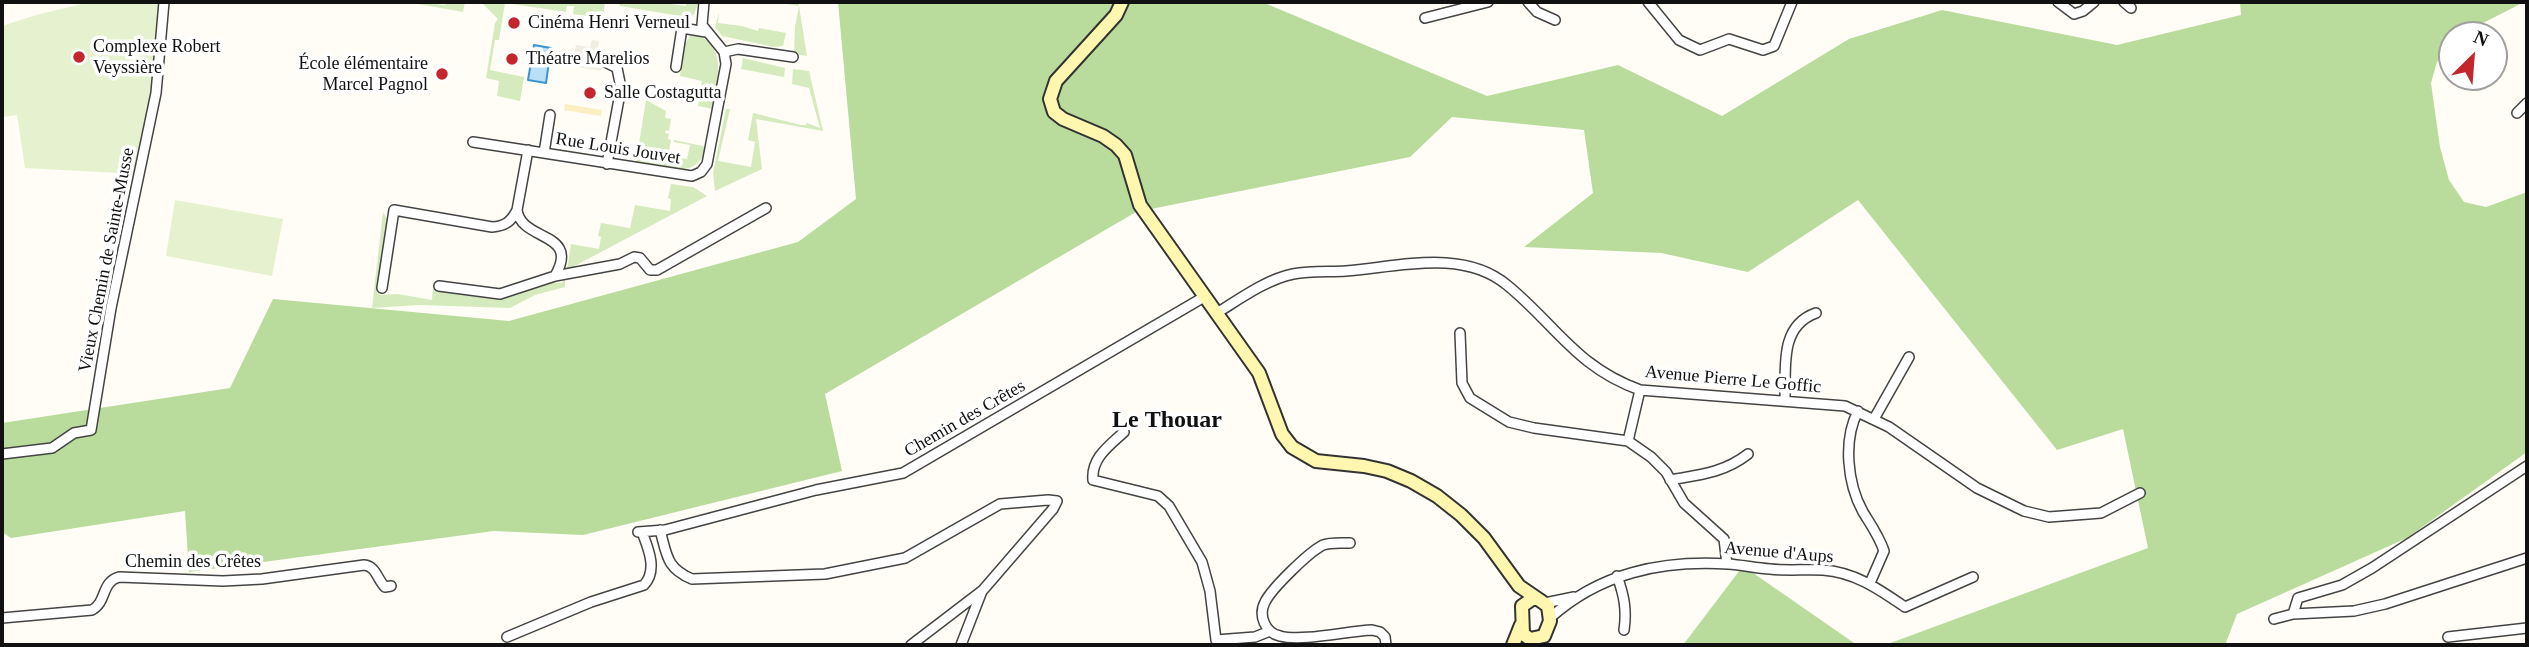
<!DOCTYPE html>
<html>
<head>
<meta charset="utf-8">
<style>
  body { margin:0 }
  #map { position:relative; width:2529px; height:647px; overflow:hidden; background:#fffdf5; font-family:"Times New Roman",serif }
  canvas { display:block }
  .frame { position:absolute; inset:0; border:4px solid #111; pointer-events:none }
  .north { position:absolute; left:2438px; top:21px; width:70px; height:70px; box-sizing:border-box; background:#fff; border:2px solid #a0a0a0; border-radius:50%; rotate:25deg; font-size:19px; font-weight:700; line-height:28px; text-align:center; color:#111 }
  .north::after { content:''; display:block; margin:auto; width:24px; height:32px; background:#c4262e; clip-path:polygon(50% 0,100% 100%,50% 72%,0 100%) }
</style>
</head>
<body>
<div id="map">
<canvas width="2529" height="647"></canvas>
<div class="frame"></div>
<div class="north">N</div>
</div>
<script>
const g = document.querySelector('canvas').getContext('2d');
g.lineJoin = 'round';
function paint(path, color) {
  g.fillStyle = color;
  g.fill(path, 'evenodd');
}
function strokePath(path, color, width, dash) {
  g.strokeStyle = color;
  g.lineWidth = width;
  g.lineCap = dash ? 'butt' : 'round';
  g.setLineDash(dash || []);
  g.stroke(path);
}
function label(font, color, halo, rows, align = 'center') {
  g.font = font + ' "Times New Roman",serif';
  g.lineWidth = 7;
  g.setLineDash([]);
  g.textBaseline = 'middle';
  g.strokeStyle = halo;
  g.fillStyle = color;
  for (const [text, x, y, turn = 0] of rows) {
    g.save();
    g.translate(x, y);
    g.rotate((+turn || 0) * Math.PI / 180);
    g.textAlign = isNaN(turn) ? turn : align;
    if (halo) g.strokeText(text, 0, 0);
    g.fillText(text, 0, 0);
    g.restore();
  }
}
paint(new Path2D(`
  M419,2L445,5L446,2H465L463,12L418,4Z
  M481,2H605L603,18L573,14L574,6H567L566,12L505,3L499,40H495L490,70L524,77L520,101L497,96L499,81L486,78L495,23L498,19Z
  M618,2C642,2 665,3 686,6V2H698L694,15L686,17L620,6Z
  M774,2H798L799,6L807,56L794,54L795,27L799,6Z
  M719,12L718,23L742,26L758,31L759,28L786,33L783,46L774,47L722,36L715,27Z
  M698,35C728,48 717,84 713,109L698,106L702,81L680,76L684,47L678,46L679,43L685,44L690,36Z
  M743,58L785,68L784,77L741,69Z
  M793,69L809,71L823,131L756,119L762,169L715,191L713,173L726,109H730L718,161L751,167L755,142L748,140L753,113L801,125H806L807,123L820,128L809,88L792,84Z
  M646,100L666,111L665,118L671,119L669,131L666,130L665,133L669,134L668,139L671,140L668,156L687,159L690,145L674,142V140L703,146L705,148C699,182 660,166 636,162Z
  M671,184L693,187L707,196L567,270L571,244L599,249L601,237L598,236L601,223L630,228L635,205L670,211L671,199L668,198Z
  M383,212L387,219L380,267L379,295L398,294L432,300L433,288L496,298L548,282L561,283L565,280V287L535,295L510,308L420,305L372,308Z`), '#d5ebbd');
paint(new Path2D(`
  M838,2H1262L1487,96L1618,65L1722,116L1849,39L1942,10L2117,45L2241,15L2240,2H2524L2460,35H2452V39L2437,62L2431,83L2440,147L2449,180L2464,202L2486,207L2527,192V452L2407,538L2237,614L2225,645H1885L2148,548L2123,429L2057,450L1858,200L1748,272L1661,253L1524,247L1593,193L1584,130L1452,117L1410,157L1136,212L825,394L842,471L583,535L494,531L189,572L185,511L11,538L2,532V423L230,388L273,299L509,321L798,242L856,199Z
  M1743,566L1857,645H1683Z`), '#b9dc9c');
paint(new Path2D(`
  M565,104L602,110L601,116L564,110Z`), '#fbeec1');
paint(new Path2D(`
  M90,2H160L153,92L137,174L25,168L17,115L2,117V26L36,15Z
  M175,200L283,219L272,276L166,256Z`), '#e6f2cf');
paint(new Path2D(`
  M592,40L599,41L598,48L605,50L601,71L572,66L576,45L590,47Z`), '#f1ede2');
const water = new Path2D(`
  M534,45L551,48L546,83L528,80Z`);
paint(water, '#b9e0f7');
strokePath(water, '#3f96cf', 2);
const street = new Path2D(`
  M1528,2L1537,12L1555,20
  M1648,2L1679,40L1700,50L1729,39L1763,50L1774,46L1792,2
  M2058,2L2074,14L2083,11L2094,2
  M2124,2L2131,8
  M1425,18L1488,2
  M724,52L738,49L793,57
  M603,61L617,68L621,88L607,164
  M676,67L682,28L706,32
  M2517,113L2527,103
  M473,142L692,176L701,172L707,164L726,64L724,52L702,25L704,2
  M544,153L550,115
  M555,276L620,264L634,257L640,258L650,270H657L766,208
  M439,286L500,294L555,276C581,231 521,242 517,210
  M382,288L394,210L492,227C505,226 511,222 517,210L528,150
  M1217,313C1238,300 1267,279 1293,274C1310,271 1329,272 1346,271C1397,267 1463,248 1507,285C1556,325 1576,367 1640,390L1845,406L1889,427L1977,488L2024,511L2049,517L2101,513L2140,493
  M1460,333L1462,383L1470,398L1509,422L1534,428L1628,441L1651,457L1666,472L1684,503L1724,539L1727,564
  M1785,400C1786,368 1779,326 1816,313
  M1858,411C1843,440 1847,483 1863,512C1871,525 1879,536 1884,551L1870,583
  M1874,419L1909,357
  M1124,432C1109,446 1091,458 1093,480L1158,496L1169,506L1202,562L1210,591L1216,640L1255,637L1270,631
  M1628,441L1640,390
  M2,454L52,448L74,433L91,430L111,308L156,93L164,2
  M1670,480C1698,475 1724,473 1748,454
  M660,530C667,555 666,568 692,579L825,574L905,558L1000,504L1048,500L1057,501L1053,509L983,590L911,645
  M638,532L665,530L816,490L903,473L1204,297
  M1350,543C1342,543 1330,542 1323,545C1309,552 1272,588 1265,602C1258,615 1265,633 1280,636C1301,642 1348,631 1372,630L1380,632L1385,637L1386,645
  M1617,576C1624,595 1627,610 1624,630
  M1545,603L1574,597
  M2293,614L2298,598L2342,585L2372,568L2527,466
  M2,618L92,610C107,602 101,582 119,577L223,581L262,579L364,565C376,566 377,579 385,587L391,586
  M1550,618C1600,573 1661,560 1728,564C1742,565 1756,568 1770,569C1788,571 1806,569 1823,570C1855,572 1880,590 1905,607L1973,577
  M2274,619L2293,614L2354,611L2385,604L2527,558
  M507,637L591,602L644,585C658,570 648,548 642,532
  M2448,637L2527,628
  M961,645L982,591`);
const secondary = new Path2D(`
  M1122,2L1116,15L1056,81L1050,99L1054,112L1063,119L1103,136L1116,145L1125,155L1140,205L1259,373L1282,434L1292,447L1316,461L1364,466L1387,471L1411,481L1437,496L1461,515L1484,538L1519,586L1538,599
  M1532,599H1538L1548,606L1550,621L1544,636L1530,639L1523,634L1522,606Z
  M1513,645L1521,625`);
strokePath(street, '#444', 12);
strokePath(secondary, '#333', 16);
strokePath(street, '#fff', 9);
strokePath(secondary, '#fff6b0', 12);
for (const [x, y, r, color] of [
  [514,23,7,"#c4262e"],
  [79,57,7,"#c4262e"],
  [512,59,7,"#c4262e"],
  [442,74,7,"#c4262e"],
  [590,93,7,"#c4262e"]
]) {
  const dot = new Path2D();
  dot.arc(x, y, r, 0, 2 * Math.PI);
  g.fillStyle = color;
  g.fill(dot);
  strokePath(dot, '#fff', 2.5);
}
label('18px', '#111', '#fff', [
  ["Cinéma Henri Verneul",528,23],
  ["Complexe Robert",93,47],
  ["Veyssière",93,68],
  ["Théatre Marelios",526,59],
  ["École élémentaire",428,64,"right"],
  ["Marcel Pagnol",428,85,"right"],
  ["Salle Costagutta",604,93]
], 'left');
label('18px', '#111', '#fff', [
  ["Rue Louis Jouvet",618,149,9],
  ["Vieux Chemin de Sainte-Musse",107,260,-79],
  ["Avenue Pierre Le Goffic",1733,380,5],
  ["Chemin des Crêtes",965,419,-30],
  ["Avenue d'Aups",1779,553,5],
  ["Chemin des Crêtes",193,562]
]);
label('bold 24px', '#111', '#fff', [
  ["Le Thouar",1167,421]
]);
</script>
</body>
</html>
